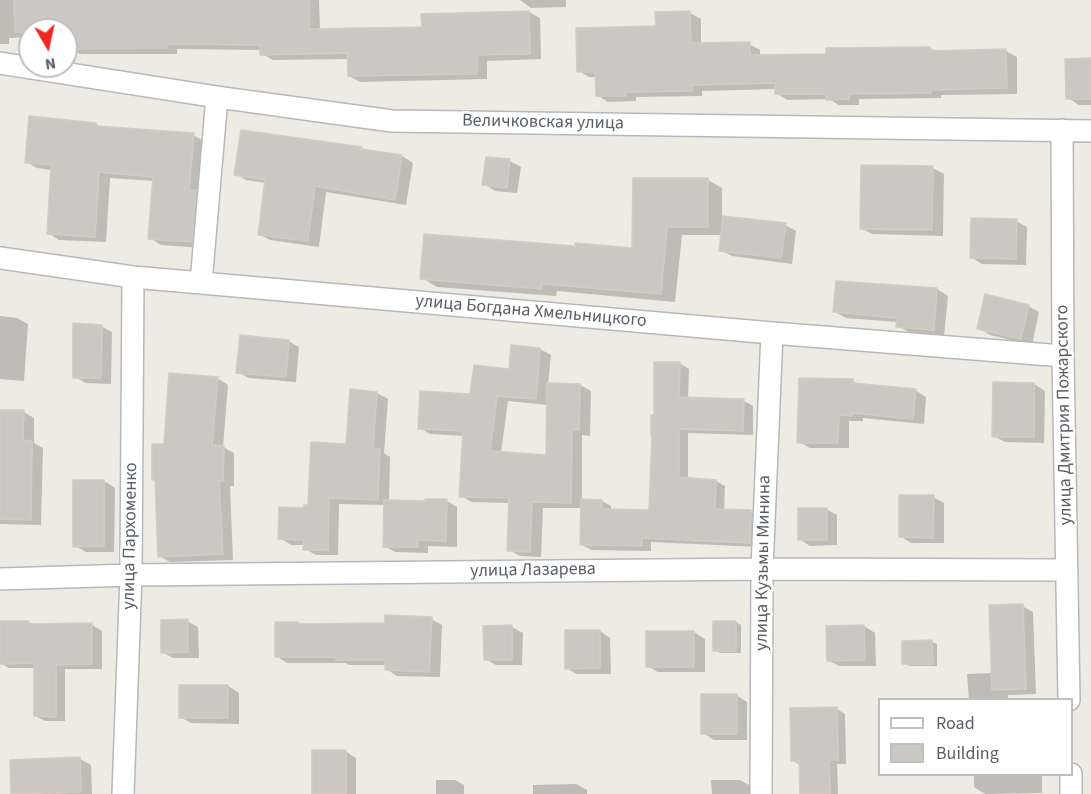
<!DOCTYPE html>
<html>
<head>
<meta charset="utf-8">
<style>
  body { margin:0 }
  #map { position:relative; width:1091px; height:794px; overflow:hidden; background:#eeebe2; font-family:"Source Sans 3",sans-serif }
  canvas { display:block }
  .legend { position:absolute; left:878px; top:698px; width:195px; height:78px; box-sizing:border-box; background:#fff; border:2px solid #bdbfc1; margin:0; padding:8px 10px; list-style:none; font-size:18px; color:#5a5f64 }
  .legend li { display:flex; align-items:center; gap:12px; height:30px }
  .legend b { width:30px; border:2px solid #bdbfc1 }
  .north { position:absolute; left:18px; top:18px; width:60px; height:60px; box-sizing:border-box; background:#fff; border:2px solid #bdbfc1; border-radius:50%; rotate:171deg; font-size:16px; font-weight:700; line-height:24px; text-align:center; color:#5a5f64 }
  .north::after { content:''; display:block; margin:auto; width:21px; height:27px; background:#f22724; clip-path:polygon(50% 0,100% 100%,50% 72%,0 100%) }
</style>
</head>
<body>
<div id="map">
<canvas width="1091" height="794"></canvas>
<ul class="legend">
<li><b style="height:8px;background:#fff"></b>Road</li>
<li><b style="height:16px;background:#cbc7c1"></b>Building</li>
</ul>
<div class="north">N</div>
</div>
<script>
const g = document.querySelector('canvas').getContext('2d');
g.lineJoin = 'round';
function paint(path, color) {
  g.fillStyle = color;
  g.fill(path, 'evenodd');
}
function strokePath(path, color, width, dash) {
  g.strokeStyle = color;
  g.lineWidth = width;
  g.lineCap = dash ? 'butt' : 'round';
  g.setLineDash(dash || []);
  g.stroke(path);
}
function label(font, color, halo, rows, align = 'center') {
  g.font = font + ' "Source Sans 3",sans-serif';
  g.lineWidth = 5;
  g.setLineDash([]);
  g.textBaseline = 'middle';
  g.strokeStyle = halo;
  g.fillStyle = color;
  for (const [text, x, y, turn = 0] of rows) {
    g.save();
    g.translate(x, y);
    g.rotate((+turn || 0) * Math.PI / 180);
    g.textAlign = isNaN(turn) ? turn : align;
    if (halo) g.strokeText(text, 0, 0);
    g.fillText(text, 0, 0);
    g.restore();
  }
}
paint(new Path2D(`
  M0,0H319L320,30L423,29L529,12L540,18L541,59L487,61V79L360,82L349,76V59L273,60L262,54V50L177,49V54H80L69,48V37H66V30H30V37L9,38V44H0Z
  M520,0H566V7L531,8Z
  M690,13L701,19V45L749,44L760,50V56L827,55L930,48L937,52L1006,51L1017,57V94L941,95V98L859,99V105H839L829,99L787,100L776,93V89L702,91V96L636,97V101L608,102L597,95V77H589L579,71L657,27Z
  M1091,60V105H1079L1068,98Z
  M96,124L101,128L193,135L204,141L202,248L161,245L150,238L154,181L110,178L106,242L59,240L48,233L52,170L37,168L26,162Z
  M361,149L364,150L402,156L413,163L406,205L326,192L319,247L270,240L259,234L266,183L246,180L236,174Z
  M510,161L521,167L517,193L495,191L484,184Z
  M933,168L944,174L943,236L872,234L861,228Z
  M708,180L722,188V217L785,225L796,231L792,264L732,256L721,250L722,235H682L675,302L557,291L556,296L437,287L422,278L576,247L634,249Z
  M1016,221L1027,227L1026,265L982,264L971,257Z
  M837,282L937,289L948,296L944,336L909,332L898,326V322L846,318L835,312Z
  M1028,306L1039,312L1032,345L990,335L979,328Z
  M0,316L17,318L28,324L24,381L0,379Z
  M101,326L112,332L111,384L86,383L75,377Z
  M288,341L299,347L296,382L249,378L238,372Z
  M512,347L540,349L551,355L548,385H580L591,391L590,436L582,435V501H602L611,506V511H650L656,417L679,363L689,369L688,399L744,401L753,406V435L688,433V479L716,481L725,486L724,511L751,512L760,517L759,547L651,542V551L591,550L582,545V508H543L541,557L520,556L509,550L510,503L472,502L461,496L464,436L430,434L420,428L510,371ZM508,401L548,405V456L501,453Z
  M217,378L228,385L223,447L234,453V486H230L233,560L170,562L159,556L165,446Z
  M853,381L861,386L915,390L926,397L924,424L863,418V421H849V448H810L799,442Z
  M1034,384L1045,391L1044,443L1005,442L994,436Z
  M377,393L388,399L384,453L390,457L389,502L447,501L457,507V547L428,546V553L395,552L384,546L385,505L339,504L338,555H316L305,549V545H291L280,538L309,507L347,446Z
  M0,411L24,412L34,418V443L43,448L41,525L0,524Z
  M104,481L115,488L114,552H86L75,546Z
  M933,497L944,503V543H911L900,536Z
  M826,509L837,515V545L810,546L799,539Z
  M1022,606L1033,612L1036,694L1008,695V700H969L967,674L993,673Z
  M431,619L442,625L440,677L397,676L386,669V665H349L345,663H287L276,656L300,625L386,624Z
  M187,621L198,627L199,658H173L162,652Z
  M28,622L33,625H92L102,631V669H65V721H45L35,716V668H9L0,663V623Z
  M736,622L741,625V653H720L715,650Z
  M864,626L875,633L876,666H839L828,660Z
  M512,627L523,633L522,665H496L485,659Z
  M600,631L610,638L611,674H577L566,668Z
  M694,632L705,639V672H658L647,666Z
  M932,642L937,644V666H909L904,663Z
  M228,686L239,693V724L191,723L180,717Z
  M736,695L747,702V740H714L703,733Z
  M837,709L845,714L846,764H837L838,794H801L800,765L792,760Z
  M345,751L356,758V794H314Z
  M80,759L91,765L92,794H12L11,762Z
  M974,774H1042V793L985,794L974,787Z
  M436,780H455L464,785V794H436Z
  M711,780H740L751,786V794H712Z
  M576,784L587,790V794H533V785Z`), '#0003');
const building = new Path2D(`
  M14,0H309V29L422,27L421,14L529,11L530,54L477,55V74L348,76L347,53L260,55V45L167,44V48L67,49L66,30H30V32H15Z
  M690,11L691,43L750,42V55L826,54V48L930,47V51L1006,49L1007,88L931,90V93L849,94V99L826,100V94H775V83L692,85V91L626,92V96H596L595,72H577L576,28L656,26L655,12Z
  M1091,58V99H1066L1065,59Z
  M29,116L96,123V126L194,133L189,190H196L192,242L148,239L153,177L99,172L95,237L47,234L51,165L25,163Z
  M241,130L362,147L361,149L402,155L395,200L315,186L308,241L258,235L265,180L234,175Z
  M486,157L510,159L507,188L482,185Z
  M861,165L933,166L932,230L860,229Z
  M633,178H708V227H667L661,294L542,284V289L420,279L424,234L575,246V243L632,248Z
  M723,216L786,223L781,258L719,251Z
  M971,218L1017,219L1016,259L970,258Z
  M836,281L937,288L934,330L896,327L897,318L833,312Z
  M985,294L1029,305L1021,339L977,329Z
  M73,323L102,325L101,378H73Z
  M240,335L289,340L286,377L236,373Z
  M511,345L540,348L536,399L497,396L490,451L546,455L547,383L580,384L579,430H572L571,503L532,502L530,552L507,551L509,498L459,497L463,431L418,429L420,391L470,394L474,365L509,369Z
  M654,362H680L679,397L744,399L743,431L679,429V477L716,480L715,509L751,510L750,543L642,538V546L580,545L581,499L602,500V509L649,510L652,437H651V415H654Z
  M169,373L218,377L212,445L224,446L223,481H219L223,554L158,557L155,480H152V444H164Z
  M799,378L853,379V383L916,389L913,419L852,413V416L839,415L838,443H797Z
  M993,382L1034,383V437H992Z
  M350,389L377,392L373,448L380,449L378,500L329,498L328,550H303L304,540L278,539L279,507L304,508V505H308L311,442L346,444Z
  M0,410H24L23,440L32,441L31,520L0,519Z
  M73,480H104V546L73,547Z
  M899,495H934L933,538L899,537Z
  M425,499H447L446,541L418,540V547H383L384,500L425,501Z
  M798,508H827V540H798Z
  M1023,604L1026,689L992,690L989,605Z
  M385,615L432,617L429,672L385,670V660H336V657H275V622H298V624L385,623Z
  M188,619V652L161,653V620Z
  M0,621H29V624L92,623V664L56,665V717L34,716V663L0,664Z
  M713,621H736V651H713Z
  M512,625V660H484L483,626Z
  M864,625L865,660L827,661L826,626Z
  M565,630H600V668L565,669Z
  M646,631H694V667H646Z
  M932,640L933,664H902V641Z
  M179,685H228V718H179Z
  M701,694H737V734H701Z
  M837,707L838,760H829L830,794H800L799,761H791L790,708Z
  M312,750H346V794H312Z
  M80,757L81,792L11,794L10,760Z`);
paint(building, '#cbc7c1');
strokePath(building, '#d3ccc0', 1.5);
const minor = new Path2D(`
  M0,63L217,97L392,121L1091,131
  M1062,130L1063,356L1069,700
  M0,258L133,277L772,333L1063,356
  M201,283L217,97
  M0,579L131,575L762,569L1067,570
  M1071,774V794
  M123,794L131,575L133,277
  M761,794L762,569L772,333`);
strokePath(minor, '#b5b9bd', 24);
strokePath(minor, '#fff', 21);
label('18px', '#5a5f64', '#fff', [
  ["Величковская улица",543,123,1],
  ["улица Богдана Хмельницкого",531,312,5],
  ["улица Дмитрия Пожарского",1065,415,-91],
  ["улица Пархоменко",131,536,-89],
  ["улица Кузьмы Минина",764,563,-89],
  ["улица Лазарева",533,571,-1]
]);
</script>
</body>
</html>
